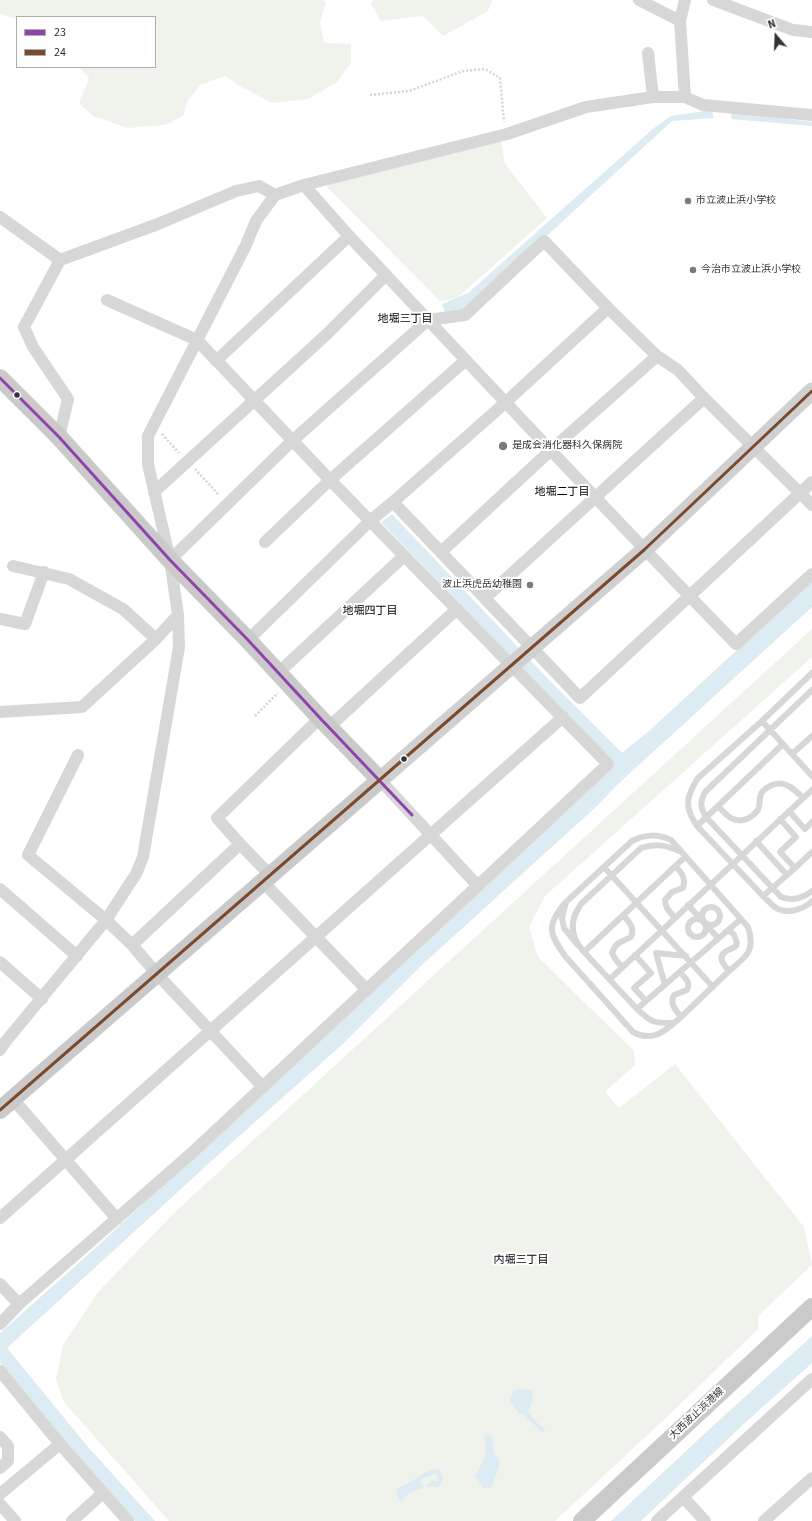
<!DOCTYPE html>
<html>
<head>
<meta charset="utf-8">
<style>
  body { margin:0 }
  #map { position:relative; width:812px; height:1521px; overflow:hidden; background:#fff; font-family:"Source Sans 3",sans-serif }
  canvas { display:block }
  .legend { position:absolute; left:16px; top:16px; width:140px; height:52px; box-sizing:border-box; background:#fff; border:1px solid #adadad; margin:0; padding:5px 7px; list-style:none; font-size:12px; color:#333 }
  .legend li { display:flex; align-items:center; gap:8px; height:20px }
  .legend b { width:20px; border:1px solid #adadad }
  .north { position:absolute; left:756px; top:16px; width:40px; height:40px; -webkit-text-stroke:3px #fff; paint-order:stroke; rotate:341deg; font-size:11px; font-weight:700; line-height:16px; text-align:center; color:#333 }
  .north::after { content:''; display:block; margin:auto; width:14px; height:18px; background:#333; clip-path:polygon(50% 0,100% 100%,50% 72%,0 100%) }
</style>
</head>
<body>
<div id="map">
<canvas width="812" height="1521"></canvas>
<ul class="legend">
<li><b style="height:5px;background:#8e44ad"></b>23</li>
<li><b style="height:5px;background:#7a4b2a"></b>24</li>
</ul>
<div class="north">N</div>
</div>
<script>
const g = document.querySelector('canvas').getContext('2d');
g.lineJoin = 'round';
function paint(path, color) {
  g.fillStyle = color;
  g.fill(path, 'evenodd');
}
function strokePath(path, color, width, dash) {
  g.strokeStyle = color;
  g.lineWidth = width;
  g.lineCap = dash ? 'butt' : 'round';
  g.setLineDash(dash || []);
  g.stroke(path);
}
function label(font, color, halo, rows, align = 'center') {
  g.font = font + ' "Source Sans 3","Noto Sans JP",sans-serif';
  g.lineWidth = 4;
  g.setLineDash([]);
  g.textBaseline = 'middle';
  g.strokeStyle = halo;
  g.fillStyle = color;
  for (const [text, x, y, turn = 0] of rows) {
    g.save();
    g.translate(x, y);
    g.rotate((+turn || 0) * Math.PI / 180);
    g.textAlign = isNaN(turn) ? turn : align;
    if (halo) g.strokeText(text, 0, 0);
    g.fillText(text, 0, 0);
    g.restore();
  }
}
paint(new Path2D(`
  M0,0H323L326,3L320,22L324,43L351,44V63L337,82L308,99L272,103L240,86L225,76L200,85L188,100L183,116L165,125L128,128L93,116L79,103L89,78L79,67H155V17H17V19L0,14Z
  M373,0H492L488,11L443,36L423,16L381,21L371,4Z
  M501,140L505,164L547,218L458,297L449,300L440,301L327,187L328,183Z
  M812,629V657L545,896L529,927L538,957L634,1051L635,1065L605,1092L619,1108L675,1064L804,1227L812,1265L759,1315L758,1329L669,1415L555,1521H169L64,1402L56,1379L63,1345L98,1292L176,1211Z`), '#f0f3ec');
paint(new Path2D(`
  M712,110L714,118L672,121L480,297L462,312L445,313L442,304L468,293L654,128L671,116Z
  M732,112L812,122V126L731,119Z
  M392,514L550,681L622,753L649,731L812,581V607L618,784L597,806L423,964L345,1042L228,1146L7,1348L88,1447L155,1521H135L103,1486L62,1439L0,1363V1333L101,1243L612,763L381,522Z
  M812,1336V1363L746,1422L641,1521H611L716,1423Z
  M532,1389L533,1400L528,1411L535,1421L546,1430L542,1432L523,1414L519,1413L510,1402L511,1396L515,1390Z
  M488,1436L492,1437L494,1454L498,1458L500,1462L492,1487L483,1488L475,1475C482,1465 490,1450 484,1437Z
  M434,1469H438C444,1476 444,1480 439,1487L431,1486L426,1487V1486L433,1480L435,1482L439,1479L436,1474L421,1479L420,1482L425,1488C416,1490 407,1492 403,1500L400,1501C397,1497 396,1494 397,1489L414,1480L429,1470Z`), '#ddebf2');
strokePath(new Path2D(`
  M370,95L409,91L463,71L485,69L500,78L504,122
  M162,434L179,453
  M195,469L219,495
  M255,716L278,693`), '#d5d5d5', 2.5, [2, 2]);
strokePath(new Path2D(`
  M812,690L705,792C700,802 700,807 706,817L781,897C792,901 803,898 812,891
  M762,721L812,776
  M783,744L718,806C727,816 735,825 749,818C752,816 756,813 758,810C761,804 758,798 762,792C764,789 768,787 772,785C785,780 794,789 803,798
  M792,754L812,736
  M718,806L697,826L763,896L795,868L780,852L796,837L780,819
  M789,811L805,829L812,822
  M697,826C684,807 686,797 698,778L762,721L812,673
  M756,841L787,875
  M604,867L713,987
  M795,868L812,852
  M763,896C768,900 772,906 778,909C789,914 804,909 812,901
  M565,903C546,926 549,933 565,956L633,1032C654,1043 666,1030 681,1017
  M688,905L718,938
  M702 916a9 9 0 1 1 18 0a9 9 0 1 1-18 0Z
  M675,918C670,912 665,908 665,900L672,892L683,888C686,878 682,873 675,866
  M688 928a9 9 0 1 1 18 0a9 9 0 1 1-18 0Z
  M577,944L564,928L562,918L566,902L632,841C646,834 657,834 671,840L748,927C756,951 746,957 729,971
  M584,952C570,937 569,921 581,904L641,848C656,843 665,845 679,851
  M635,955L651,973L634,988L646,1001L741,919
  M622,967L616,960L612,953C616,941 622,942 631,937C635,927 629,922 623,915
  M680,972C685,978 691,982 687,990L674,995C669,1004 676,1010 681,1017L729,971C725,966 717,958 725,952C728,949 733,949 736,946L737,943L734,935L729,930
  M610,979L812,790
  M665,985L656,953L686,956
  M646,1001L637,1009L584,952L685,857
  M637,1009C652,1023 653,1023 674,1023`), '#d7d7d7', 6);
strokePath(new Path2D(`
  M639,0L680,21
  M713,0L793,30L812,32
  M648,53L653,97
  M685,97L680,21L685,0
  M304,185L349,236
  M0,217L60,260
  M657,356L678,370L704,398
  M216,361L349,236L386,275
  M59,437L68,399L33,347L24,327L60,260L158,224L236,191L259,186L275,195
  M154,492L327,334L386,275C502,399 618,523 736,644L812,574
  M393,502L580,698L812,482
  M265,542L330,480L466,360
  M170,560L292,441L428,320L465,315L544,241L608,308L657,356L551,450L441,552
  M13,566L69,579L123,609L156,639
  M485,598L704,398L812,505
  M0,619L25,624L44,572
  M248,640L370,521L393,502L506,402L608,308
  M278,673L404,556
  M0,712L82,707L156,639L178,615
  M329,727L457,609
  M78,755L28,855L106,920L132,945L157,974L263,1087
  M380,780L478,886
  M270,875L240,844L217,818L320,718
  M263,882L367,990
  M0,889L77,956
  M132,945L240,844
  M0,962L42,999
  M0,1050L6,1041L106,920L136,874L143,857L179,647L178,615L170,560L148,464V436L246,245L256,221L275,195L304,185L507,134L586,107L653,97H685L703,105L812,115
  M13,1099L117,1219
  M0,1218L563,717
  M0,1284L19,1304
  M0,1324L19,1304L194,1151L608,764L330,480L197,340L107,300
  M0,1371L60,1444L128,1521
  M0,1437L8,1446V1461L0,1468
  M0,1494L60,1444
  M683,1497L812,1379
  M0,1504L15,1521
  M72,1521L103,1493
  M657,1521L683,1497L705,1521
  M764,1521L812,1478`), '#d7d7d7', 12);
strokePath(new Path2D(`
  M380,780L644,550L812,391`), '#d0d0d0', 17);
strokePath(new Path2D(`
  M0,378L59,437L170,560L248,640L320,718L380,780L0,1110
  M582,1521L812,1307`), '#cacaca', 18);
strokePath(new Path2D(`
  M0,378L59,437L170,560L248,640L320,718L412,815`), '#8e44ad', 3);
strokePath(new Path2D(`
  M0,1110L644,550L812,391`), '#7a4b2a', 3);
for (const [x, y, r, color] of [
  [688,201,4,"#7a7a7a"],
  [693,270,4,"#7a7a7a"],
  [17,395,3.5,"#333"],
  [503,446,5,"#7a7a7a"],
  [530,585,4,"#7a7a7a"],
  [404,759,3.5,"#333"]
]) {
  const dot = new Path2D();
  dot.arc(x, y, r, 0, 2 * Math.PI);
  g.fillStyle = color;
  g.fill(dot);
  strokePath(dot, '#fff', 1.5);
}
label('10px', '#333', '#fff', [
  ["市立波止浜小学校",696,201],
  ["今治市立波止浜小学校",701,270],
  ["是成会消化器科久保病院",512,446],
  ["波止浜虎岳幼稚園",522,585,"right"]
], 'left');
label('10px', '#333', '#fff', [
  ["大西波止浜港線",697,1414,-43]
]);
label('11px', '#000', '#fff', [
  ["地堀三丁目",405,320],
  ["地堀二丁目",562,493],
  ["地堀四丁目",370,612],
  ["内堀三丁目",521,1261]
]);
</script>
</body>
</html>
